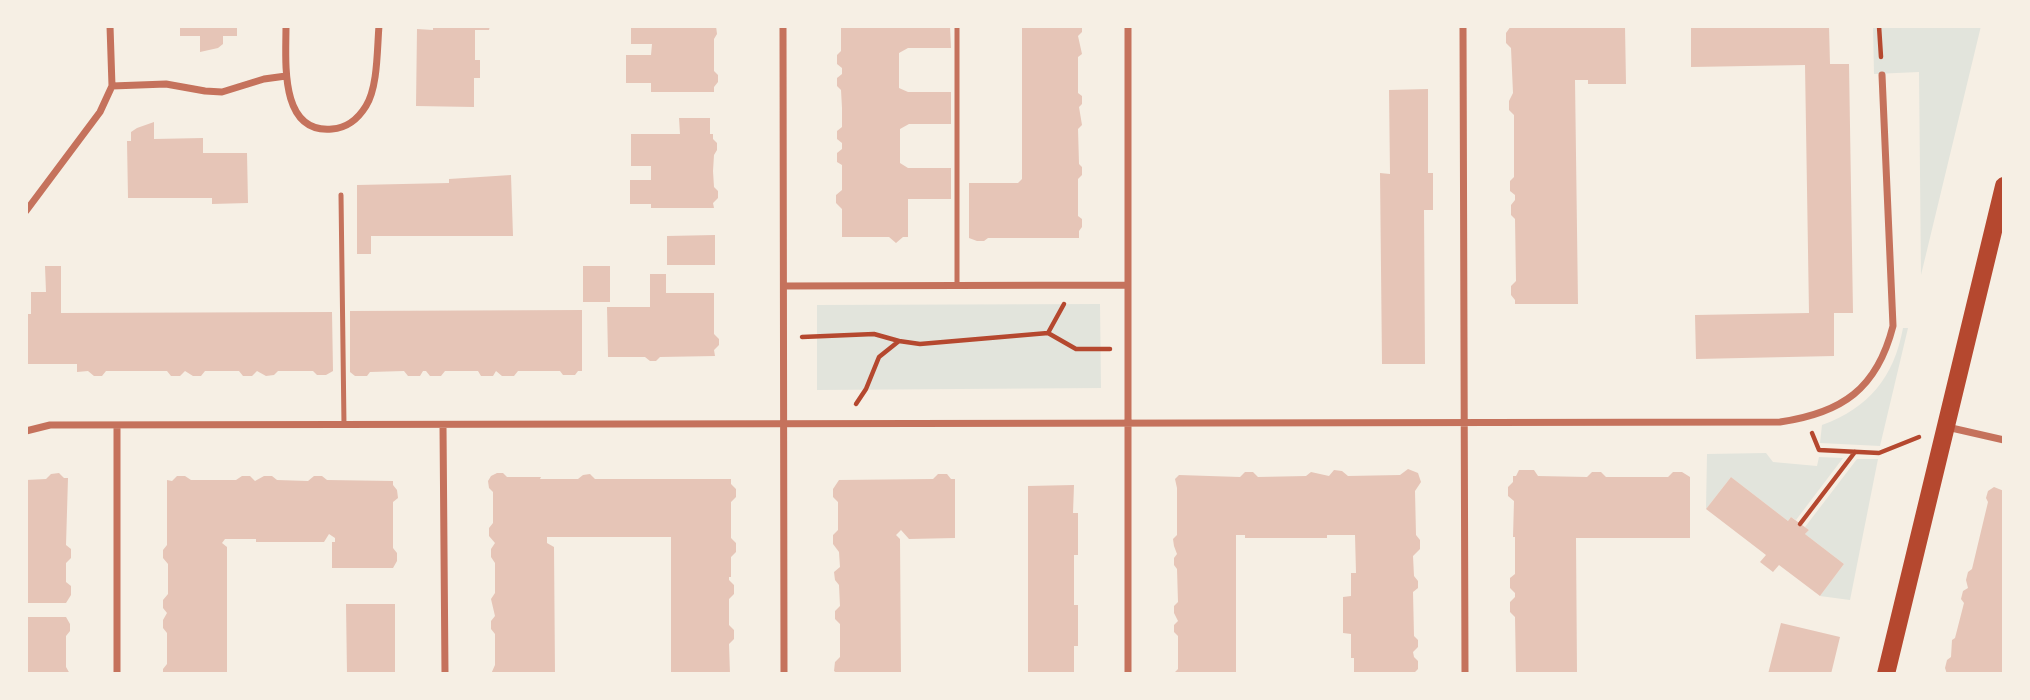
<!DOCTYPE html>
<html>
<head>
<meta charset="utf-8">
<style>
  body { margin:0 }
  #map { position:relative; width:2030px; height:700px; overflow:hidden; background:#f6efe4; font-family:Georgia,serif }
  canvas { display:block }
  .frame { position:absolute; inset:0; border:28px solid #f6efe4; pointer-events:none }
</style>
</head>
<body>
<div id="map">
<canvas width="2030" height="700"></canvas>
<div class="frame"></div>
</div>
<script>
const g = document.querySelector('canvas').getContext('2d');
g.lineJoin = 'round';
function paint(path, color) {
  g.fillStyle = color;
  g.fill(path, 'evenodd');
}
function strokePath(path, color, width, dash) {
  g.strokeStyle = color;
  g.lineWidth = width;
  g.lineCap = dash ? 'butt' : 'round';
  g.setLineDash(dash || []);
  g.stroke(path);
}
paint(new Path2D(`
  M1873,26H1981L1921,275L1919,72L1874,74Z
  M1100,304L1101,388L817,390V305Z
  M1903,328H1908L1880,446L1820,443L1822,425C1869,408 1894,377 1903,328Z
  M1766,453L1773,462L1817,466L1819,457L1843,458L1796,520L1791,517L1788,521L1731,477L1706,509L1707,454Z
  M1857,459H1878L1850,600L1820,596L1844,564L1805,534L1809,530L1805,527Z`), '#e2e4dc');
paint(new Path2D(`
  M180,26H237V36H223V44L218,48L200,52V36H180Z
  M433,26H490L489,30H475V60H480V78H474V107L416,106L417,29L433,30Z
  M631,26H716L717,34L714,39V71L718,75V82L714,87V92H651V83H626V55H651L652,44H631Z
  M841,26H950L951,48H908L899,53V88L908,92H951V124H909L900,129V163L908,168H951V199H908V237H903L896,243L889,237H842V209L836,203V195L842,190V165L837,162V153L842,149V143L837,139V131L842,127V108L841,90L837,86V78L842,74V68L837,64V55L841,51Z
  M1022,26H1082V32L1078,36L1082,54L1078,57V93L1082,96V104L1079,107L1082,125L1078,129L1079,164L1082,167V175L1078,179V216L1082,219V227L1079,231V238H988L984,241H977L969,238V183H1018L1022,179Z
  M1511,26H1625L1626,84H1588V80H1575L1578,304H1515V300L1511,295V286L1516,281L1515,219L1511,215V205L1515,200V195L1510,191V181L1514,177V115L1509,110V101L1513,93L1511,48L1506,43V33Z
  M1691,26H1829L1830,64H1849L1853,313H1834V356L1696,359L1695,315L1809,313L1805,65L1691,67Z
  M1428,89V173H1433V210H1424L1425,364H1382L1380,173L1390,174L1389,90Z
  M679,118H710V134H713V139L717,143V150L714,155L713,171L714,187L718,191V198L713,203L714,208H651V204H630V180H651V166H631V134H680Z
  M154,122V139L203,138V153H247L248,203L212,204V198H128L127,141H131V132L137,128Z
  M511,175L513,236H371V254H357V185L449,183V179Z
  M715,235V265H667V236Z
  M45,266H61V313L332,312L333,371L326,375H317L313,371H278L274,375L266,376L257,371L252,376H243L239,371H205L201,376H193L185,371L180,376H171L167,371H106L102,376H94L88,371L77,372V364H26V314H31V292H46Z
  M583,266H610V302H583Z
  M650,274H666V293H714V334L719,339V345L714,350L715,356L660,357L656,361H650L645,357H608L607,307H650Z
  M582,310V371H578L575,375H563L560,371H518L514,376H502L496,371L493,376H481L478,371H445L441,376H430L426,371H423L420,376H408L404,371L370,372L367,376H355L350,372V311Z
  M1408,469L1418,473L1421,482L1415,491L1416,535L1420,540V549L1413,556L1414,576L1418,581V588L1413,592L1414,636L1418,640V647L1413,652L1414,657L1418,661V669L1413,674H1354V658H1351V634L1343,633V597L1351,596V573H1356L1355,535H1327V538H1245V535H1236V674H1173L1178,669V636L1174,632V625L1178,621L1174,613V606L1178,602L1177,569L1174,565V558L1177,554L1174,546L1173,539L1177,535V488L1175,479L1179,475L1240,477L1245,472H1253L1258,477L1306,476L1311,472L1329,476L1334,470L1342,471L1348,476L1400,475Z
  M1519,470H1534L1538,476L1587,477L1592,472H1601L1606,477H1668L1673,472H1682L1690,477V538H1576L1577,674H1516L1515,617L1510,612V602L1515,597V593L1510,588V578L1515,574V537H1513L1514,501L1508,496V487L1513,482V476H1516Z
  M59,473L64,478H68L66,545L71,549V558L66,563V582L71,586V595L66,603H26V480L46,479L51,474Z
  M497,473H503L507,477H541L540,479H578L583,475L590,474L595,479H731V484L736,489V497L731,502V538L736,543V552L731,557V577H729V580L734,585V594L729,599V625L734,630V639L729,644L730,674H671V537H547V543L554,547L555,674H491L495,665V634L491,629V621L495,616L491,599L495,593V563L491,557V549L495,543L489,536V528L493,523V492L489,488L488,481L491,476Z
  M938,474H947L951,479H955V538L909,539L901,530L896,535L900,539L901,674H838L834,671L835,662L840,657V624L835,619V611L840,606L839,585L835,580L834,572L840,567L839,552L833,544V535L838,530V502L833,497V489L839,480L933,479Z
  M177,476H185L191,480H236L242,476H250L255,481L264,476H272L277,480L308,481L314,476H322L327,480L393,481V485L397,490L398,498L393,502V548L397,553V561L393,568H332V542H335V538L329,534L324,542H256V539H225L222,543L227,547V674H163V669L167,664V633L163,628V620L167,613L163,608V600L168,594V564L163,558V550L167,545V480L172,481Z
  M1731,477L1788,521L1791,517L1809,530L1805,534L1844,564L1820,596L1779,565L1773,572L1760,562L1766,555L1706,509Z
  M1074,485L1073,513H1078V555H1074V605H1078V646H1074V674H1028V486Z
  M1994,487L2004,491V674H1947L1945,668L1947,660L1951,657L1952,640L1955,638L1964,603L1961,599L1963,591L1968,588L1966,580L1968,572L1972,569L1988,502L1986,498L1988,491Z
  M346,604H395V674H347Z
  M26,617H66L70,624V631L66,636V667L70,674H26Z
  M1781,623L1840,637L1831,674H1768Z`), '#e6c5b7');
strokePath(new Path2D(`
  M1879,26L1881,57
  M1048,333L1064,304
  M802,337L874,334L899,341L879,357L866,389L856,404
  M899,341L920,344L1048,333L1076,349H1110
  M1812,433L1819,450L1879,453L1919,437
  M1800,524L1855,452`), '#b5482f', 4.5);
strokePath(new Path2D(`
  M341,195L344,425
  M957,285V26`), '#c5725c', 5);
strokePath(new Path2D(`
  M286,26C286,61 279,134 332,129C347,128 358,119 366,106C378,87 377,49 379,26
  M783,26L784,674
  M1128,26V674
  M1463,26L1465,674
  M112,86L166,84L205,91L222,92L264,79L286,76
  M26,211L100,112L112,86L110,26
  M784,286L1128,285
  M443,425L445,674
  M1947,427L2004,440
  M26,431L50,425L1780,422C1842,413 1877,389 1893,326L1882,75
  M117,674V426`), '#c5725c', 7);
strokePath(new Path2D(`
  M1886,674L2004,186`), '#b5482f', 18);
</script>
</body>
</html>
